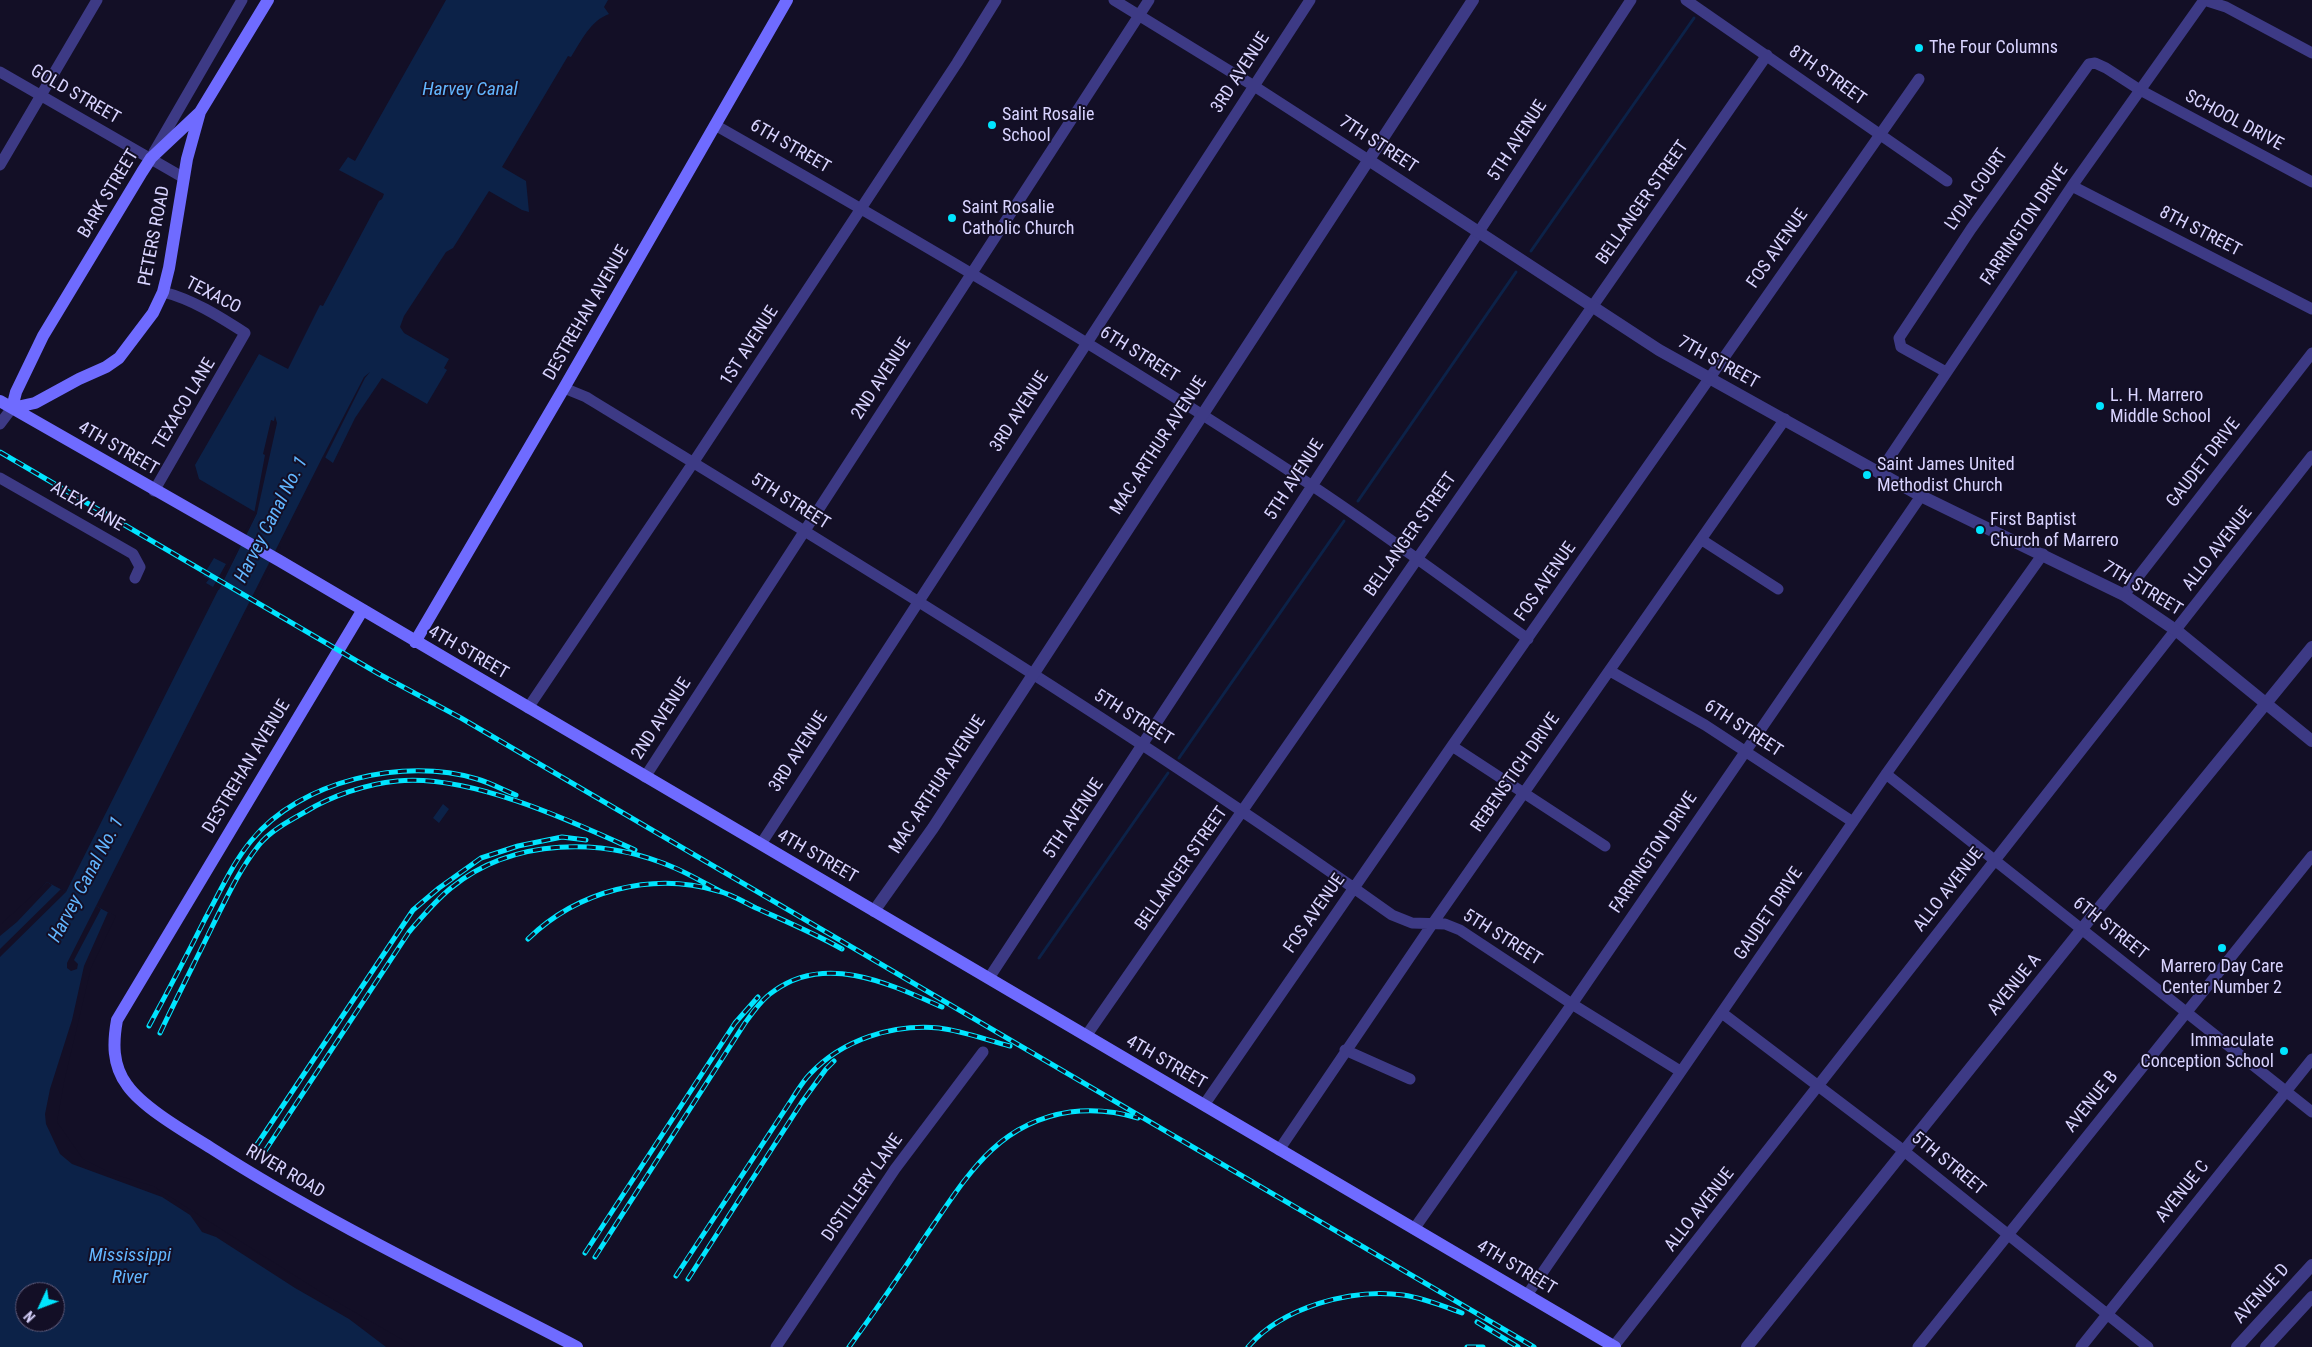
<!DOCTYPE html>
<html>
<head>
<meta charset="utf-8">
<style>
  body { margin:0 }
  #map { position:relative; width:2312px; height:1347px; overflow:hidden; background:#130f26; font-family:"Roboto Condensed",sans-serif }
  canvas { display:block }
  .north { position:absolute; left:15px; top:1282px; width:50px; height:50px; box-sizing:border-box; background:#130f26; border:1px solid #625e7d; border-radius:50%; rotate:227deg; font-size:14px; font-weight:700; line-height:20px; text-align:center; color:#d9d4ff }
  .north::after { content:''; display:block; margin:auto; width:18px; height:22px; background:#00e5ff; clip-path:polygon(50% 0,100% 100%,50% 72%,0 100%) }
</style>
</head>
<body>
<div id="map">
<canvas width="2312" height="1347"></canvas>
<div class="north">N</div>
</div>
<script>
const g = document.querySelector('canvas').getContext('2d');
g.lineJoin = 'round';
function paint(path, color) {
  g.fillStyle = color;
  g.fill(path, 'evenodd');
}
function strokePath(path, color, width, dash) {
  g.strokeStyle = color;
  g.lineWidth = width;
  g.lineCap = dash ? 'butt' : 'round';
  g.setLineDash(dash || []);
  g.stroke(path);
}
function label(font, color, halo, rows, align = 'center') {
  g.font = font + ' "Roboto Condensed",sans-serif';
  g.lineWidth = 4;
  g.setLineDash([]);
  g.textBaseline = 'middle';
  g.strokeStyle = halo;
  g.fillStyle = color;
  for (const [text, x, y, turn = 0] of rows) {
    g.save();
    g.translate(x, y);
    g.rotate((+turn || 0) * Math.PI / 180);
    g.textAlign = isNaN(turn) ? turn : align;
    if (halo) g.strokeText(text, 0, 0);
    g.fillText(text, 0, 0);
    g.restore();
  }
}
paint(new Path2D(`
  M446,0H608L604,7L609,14C590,21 582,40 571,57L568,56L502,167L526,181L529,212L522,210L489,191L453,248L446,252L404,316L400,327L404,333L449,359L444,368L447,370L427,404L382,378L355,418L333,463L323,456L96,906L113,915L89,967L61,1081L55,1123L81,1161L112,1176L152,1188L254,1253L412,1347H0V928L47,882L66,892L257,513L199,479L195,465L259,354L288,369L320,305L323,306L379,201L382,199L384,194L339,170L348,157L355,161ZM25,1292H55V1322H25Z
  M214,558L226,564L213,587L206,583L209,579L203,576Z
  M443,804L449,809L439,823L433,818Z`), '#0c2248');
paint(new Path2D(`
  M370,372L365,378L325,458L323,456L364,377Z
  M275,416L277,423L257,513L219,590L216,589L254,514L265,455L263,454L271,420L274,421Z
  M279,546L281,547L249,611L247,610Z
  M47,882L52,885L17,922L0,936V925Z
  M61,889L66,892L0,957V949Z
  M96,906L101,909L74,960L78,964L77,969L71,971L67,968V963Z
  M108,912L116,916L91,968L64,1082L57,1122L83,1159L113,1174L153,1186L332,1299L415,1347H386L349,1319L295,1288L216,1237L202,1232L190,1215L162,1197L72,1164L60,1154L46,1124L45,1114L50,1089L72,1020L84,966Z`), '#130f26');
strokePath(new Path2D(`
  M1531,251L1694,18
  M1358,501L1516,272
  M1179,758L1344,521
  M1039,958L1168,773`), '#0c2248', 3);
strokePath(new Path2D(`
  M1114,0L1254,86L1367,159
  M1686,0L1947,181
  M2204,0L2226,7L2312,53
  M0,72L184,178
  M715,125C917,240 1117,357 1311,485C1385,534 1456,587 1528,639
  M154,152L242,0
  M0,165L97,0
  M2072,186L2312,309
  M1946,372L1901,347L1899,338L1971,229L2089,64L2095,63L2106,68L2140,90L2312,182
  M564,388L586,397C858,563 1132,730 1392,915L1412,923L1445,924L1460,930L1572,1004L1680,1071
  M0,424L12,408
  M1879,473L2072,186L2204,0
  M0,478L133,554L140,567L135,578
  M154,491L245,333C220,317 192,299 163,292
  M1702,540L1778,589
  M2124,595L2312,353
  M1610,671L1705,725L1853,822
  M528,708L693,463L957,63L996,0
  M1452,746L1605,846
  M1886,774L2312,1112
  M645,777L1149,0
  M761,844L1310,0
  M989,978L1631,0
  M1722,1013L1904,1151L2148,1347
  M1086,1036L1767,55
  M1345,1050L1410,1079
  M1204,1105L1452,746L1919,79
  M1279,1150L1433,923L1785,419
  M1414,1229L1572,1004L1921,496
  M1527,1295L1886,774L2043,554
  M1614,1346L2312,456
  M776,1347L895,1169L983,1052
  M1918,1347L2312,856
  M2081,1347L2312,1059`), '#3d3a85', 11);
strokePath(new Path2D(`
  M1367,159L1659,350L1921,496L2124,595L2177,631L2312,741
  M874,911L933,828L1473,0
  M1747,1347L2081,930L2312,647
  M2237,1347L2312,1265
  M2266,1347L2312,1297`), '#3d3a85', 12);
strokePath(new Path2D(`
  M200,112L187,159L169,268L163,292L153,313L119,358L106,367L79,379L35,403L12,408L16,392L43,336L142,172L151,158L200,112L268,0
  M0,401L280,561L1615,1347
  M362,611L117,1020C113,1042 112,1065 127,1085C143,1108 187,1133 211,1148C328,1223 454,1283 577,1347
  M415,642L564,388L787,0`), '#6f6bff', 12);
const rail = new Path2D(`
  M0,452L379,674L461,718L1534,1347
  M528,939C577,891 652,871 718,891C731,894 744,902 756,908C785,921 814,933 842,949
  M149,1026C168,991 187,955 205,919C220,892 232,864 251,841C300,780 405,757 477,779C491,783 503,790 516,795
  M160,1033C177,997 195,962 212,927C226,899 239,870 259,845C270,831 289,821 305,812C331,796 366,784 397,781C470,774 569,820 635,850
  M256,1146L413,910L439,888L481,858L518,846L562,837L586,840
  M265,1151L409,932C422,917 435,901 451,888C513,837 604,837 675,868C691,875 706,884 722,892
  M585,1253L735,1023L758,997
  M595,1257L745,1023C753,1012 762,999 774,991C826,953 890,984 942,1007
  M676,1276L792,1099C798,1090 803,1081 810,1074C843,1039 893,1024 939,1028C963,1031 987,1040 1010,1046
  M688,1279L802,1102L826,1069L834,1061
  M1477,1322L1518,1347
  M849,1347C876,1310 902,1272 927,1234C966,1178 996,1123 1070,1112C1093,1109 1115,1111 1138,1118
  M1248,1347C1282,1307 1352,1288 1403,1295C1424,1298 1443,1306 1462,1313
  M1467,1347H1483`);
strokePath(rail, '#00e5ff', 5);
strokePath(rail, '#130f26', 3, [9]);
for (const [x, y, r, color] of [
  [1919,48,5,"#00e5ff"],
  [992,125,5,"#00e5ff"],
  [952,218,5,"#00e5ff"],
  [2100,406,5,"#00e5ff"],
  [1867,475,5,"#00e5ff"],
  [1980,530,5,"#00e5ff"],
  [2222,948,5,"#00e5ff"],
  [2284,1051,5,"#00e5ff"]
]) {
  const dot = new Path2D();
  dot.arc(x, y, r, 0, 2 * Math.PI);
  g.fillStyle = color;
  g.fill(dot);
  strokePath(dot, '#130f26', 2);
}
label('18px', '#d9d4ff', '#130f26', [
  ["The Four Columns",1929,48],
  ["Saint Rosalie",1002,115],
  ["School",1002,136],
  ["Saint Rosalie",962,208],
  ["Catholic Church",962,229],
  ["L. H. Marrero",2110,396],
  ["Middle School",2110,417],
  ["Saint James United",1877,465],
  ["Methodist Church",1877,486],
  ["First Baptist",1990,520],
  ["Church of Marrero",1990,541],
  ["Marrero Day Care",2222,967,"center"],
  ["Center Number 2",2222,988,"center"],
  ["Immaculate",2274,1041,"right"],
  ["Conception School",2274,1062,"right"]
], 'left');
label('18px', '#d9d4ff', '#130f26', [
  ["3RD AVENUE",1241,73,-57],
  ["8TH STREET",1827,76,35],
  ["GOLD STREET",75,95,30],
  ["SCHOOL DRIVE",2234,121,28],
  ["5TH AVENUE",1518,141,-57],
  ["7TH STREET",1378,145,33],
  ["6TH STREET",790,147,30],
  ["LYDIA COURT",1977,190,-55],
  ["BARK STREET",109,194,-59],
  ["BELLANGER STREET",1643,203,-55],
  ["FARRINGTON DRIVE",2025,225,-56],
  ["8TH STREET",2200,232,27],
  ["PETERS ROAD",155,236,-79],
  ["FOS AVENUE",1778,249,-55],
  ["TEXACO",213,296,27],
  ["DESTREHAN AVENUE",587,313,-60],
  ["1ST AVENUE",750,346,-57],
  ["6TH STREET",1139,355,32],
  ["7TH STREET",1718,363,29],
  ["2ND AVENUE",882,379,-57],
  ["TEXACO LANE",185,404,-59],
  ["3RD AVENUE",1020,412,-57],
  ["MAC ARTHUR AVENUE",1159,446,-57],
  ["4TH STREET",118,449,30],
  ["GAUDET DRIVE",2204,463,-52],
  ["5TH AVENUE",1295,480,-57],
  ["5TH STREET",790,502,32],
  ["ALEX LANE",87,507,30],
  ["BELLANGER STREET",1411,535,-55],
  ["ALLO AVENUE",2218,549,-52],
  ["FOS AVENUE",1546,582,-55],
  ["7TH STREET",2142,589,31],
  ["4TH STREET",468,653,30],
  ["5TH STREET",1133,718,32],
  ["2ND AVENUE",662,719,-57],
  ["6TH STREET",1743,729,33],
  ["3RD AVENUE",799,752,-57],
  ["DESTREHAN AVENUE",247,767,-59],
  ["REBENSTICH DRIVE",1516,773,-55],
  ["MAC ARTHUR AVENUE",938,785,-57],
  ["5TH AVENUE",1074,819,-56],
  ["FARRINGTON DRIVE",1654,853,-56],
  ["4TH STREET",817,857,30],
  ["BELLANGER STREET",1182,869,-55],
  ["ALLO AVENUE",1949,890,-52],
  ["FOS AVENUE",1315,914,-55],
  ["GAUDET DRIVE",1769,914,-56],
  ["6TH STREET",2110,929,38],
  ["5TH STREET",1502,938,32],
  ["AVENUE A",2015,985,-51],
  ["4TH STREET",1166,1063,30],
  ["AVENUE B",2092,1102,-51],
  ["5TH STREET",1948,1164,39],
  ["RIVER ROAD",285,1172,30],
  ["DISTILLERY LANE",863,1188,-55],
  ["AVENUE C",2183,1192,-51],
  ["ALLO AVENUE",1700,1210,-52],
  ["4TH STREET",1516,1268,31],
  ["AVENUE D",2262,1294,-48]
]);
label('italic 19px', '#62b6ff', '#130f26', [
  ["Harvey Canal",470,90],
  ["Harvey Canal No. 1",272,520,-63],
  ["Harvey Canal No. 1",87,880,-62],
  ["Mississippi",130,1256],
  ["River",130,1278]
]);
</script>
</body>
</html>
